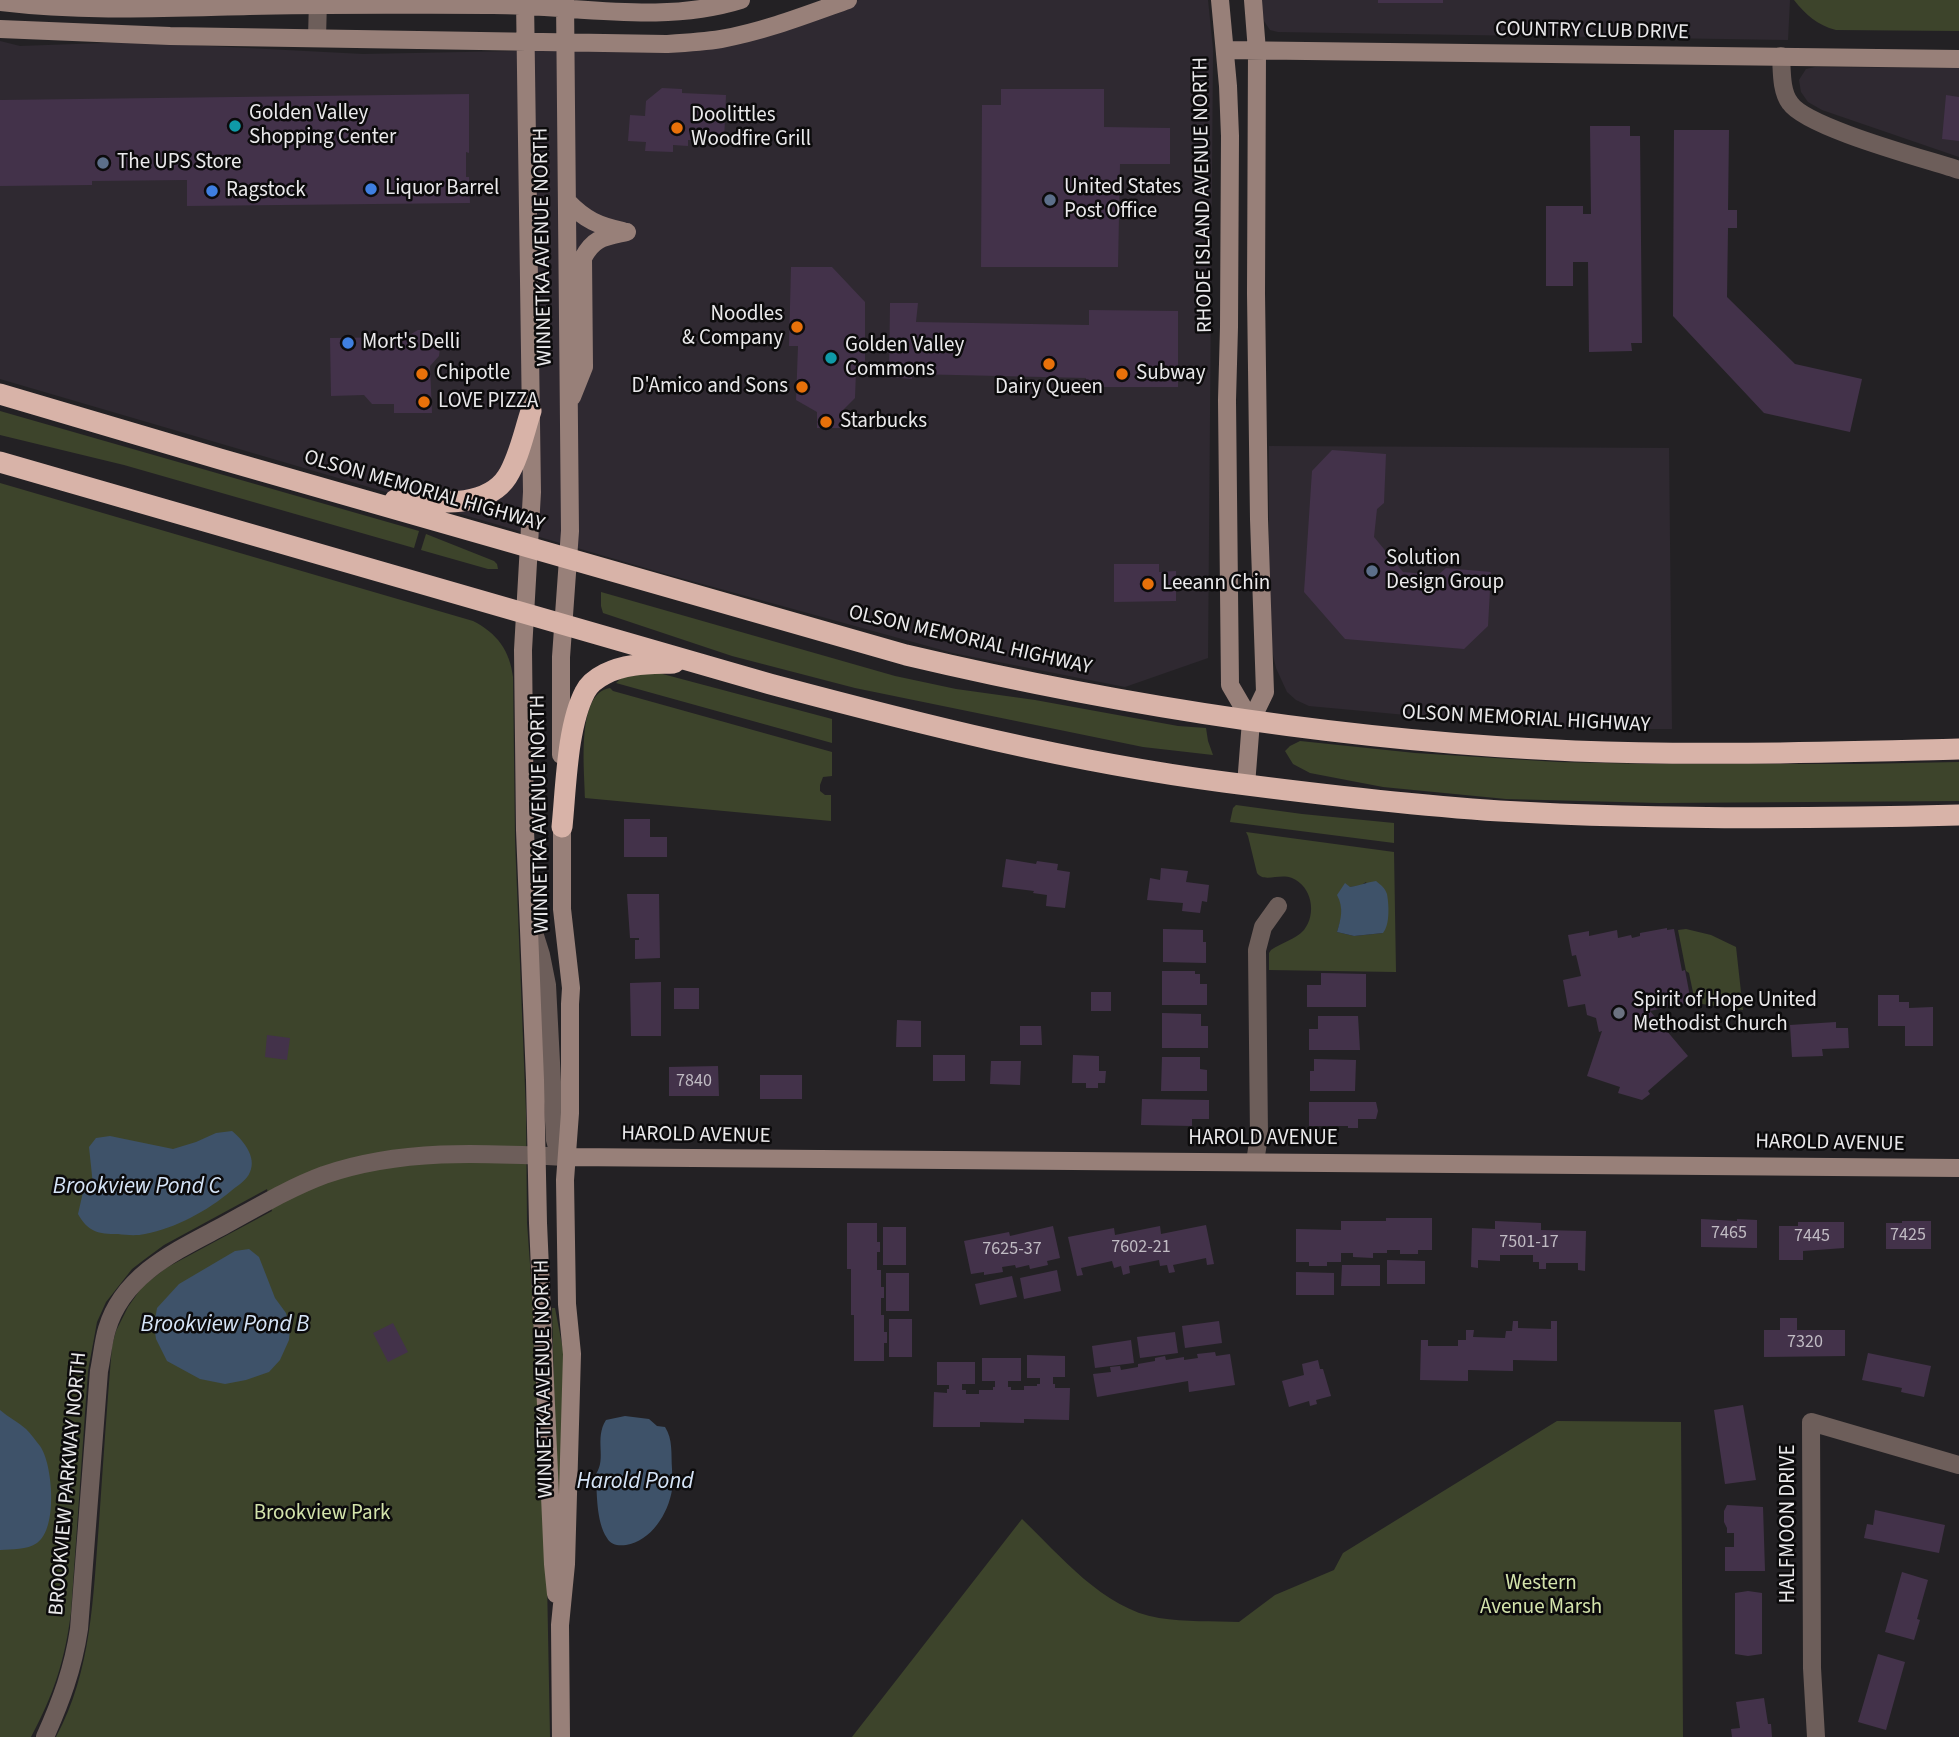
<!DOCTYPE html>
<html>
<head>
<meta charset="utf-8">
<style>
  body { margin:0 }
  canvas { display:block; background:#232124 }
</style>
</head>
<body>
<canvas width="1959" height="1737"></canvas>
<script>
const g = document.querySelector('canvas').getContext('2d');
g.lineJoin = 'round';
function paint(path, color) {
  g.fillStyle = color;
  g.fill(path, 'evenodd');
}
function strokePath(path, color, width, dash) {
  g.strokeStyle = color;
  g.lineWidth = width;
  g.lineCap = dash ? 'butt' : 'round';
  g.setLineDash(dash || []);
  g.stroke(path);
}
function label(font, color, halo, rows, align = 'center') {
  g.font = font + ' "Source Sans 3",sans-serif';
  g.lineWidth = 5;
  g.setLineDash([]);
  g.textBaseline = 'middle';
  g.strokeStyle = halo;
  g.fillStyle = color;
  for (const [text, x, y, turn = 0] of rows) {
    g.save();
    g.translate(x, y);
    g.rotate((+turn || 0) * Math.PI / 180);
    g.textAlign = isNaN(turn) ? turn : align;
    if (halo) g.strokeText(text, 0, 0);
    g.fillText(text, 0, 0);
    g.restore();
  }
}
paint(new Path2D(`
  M859,0H1208L1213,49L1208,658L1125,687L953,653L666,574L0,379V41L20,46L132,42L363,54L719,47Z
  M1261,0H1790L1788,40L1278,32L1270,30L1264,21Z
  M1815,67L1959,68V157L1822,110L1808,102L1801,92L1799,80L1806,69Z
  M1269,446L1669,448L1672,729H1558L1309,706L1296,700L1287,692L1276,668L1269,637Z`), '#2f2931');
paint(new Path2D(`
  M1794,0H1959V31L1836,30C1817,25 1806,15 1794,0Z
  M0,411L419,531L414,548L124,465L0,435Z
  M0,483L473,621C497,633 510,651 513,677L515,840L526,1113L527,1223L539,1388L547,1581L550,1737H56C92,1671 93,1596 99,1523C103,1464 107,1405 112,1346L116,1331L128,1307L142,1287L166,1268L272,1211L267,1189L164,1245L145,1259L132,1269L106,1302L97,1322L88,1371L71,1612C65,1660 54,1694 31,1737H0Z
  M426,534L494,561L497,564L498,569H488L421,550Z
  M601,592L895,676L956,689L1035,700L1178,726L1206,728L1208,741L1213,755L1143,747L855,688L732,656L603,613L601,606Z
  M655,672L832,719V743L616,683L621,678Z
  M610,688L613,691L832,752V776L823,777L820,785V791L825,795H831V821L585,798C585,772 575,693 610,688Z
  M1300,741L1415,753L1558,762L1647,764H1859L1959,762V801L1659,803L1506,799L1383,787L1310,773L1293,764L1285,751L1290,746Z
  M1236,805L1302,814L1394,823V843L1230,822L1233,808Z
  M1246,832L1394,852L1396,972L1269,970V953L1271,950C1281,943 1296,939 1304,930C1317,914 1312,886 1292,878C1279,873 1264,883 1257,873L1248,836ZM1366,882L1383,933L1354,936L1337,932L1342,916L1341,903L1350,887L1360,886Z
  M1686,929L1711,935L1736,947L1743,1010L1702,1004V999L1694,997L1689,973L1686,971L1678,930Z
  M552,1308H555L564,1355L562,1498H557Z
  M1557,1421L1681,1422L1683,1737H852L1022,1519C1060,1555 1103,1609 1159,1618C1185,1622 1212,1621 1239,1622L1275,1595L1334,1570L1343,1553Z`), '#3d442b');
paint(new Path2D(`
  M1376,881C1381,885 1385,888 1387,894C1389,905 1390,925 1383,933L1354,936L1337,932C1341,919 1344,908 1337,895L1345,883L1350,887C1359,886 1367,882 1376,881Z
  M232,1131C243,1140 257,1157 250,1172C247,1180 237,1186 231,1191C207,1211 176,1228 145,1234C136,1236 126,1235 118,1234C98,1234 88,1232 78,1214L83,1192L93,1185L89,1147L96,1138L110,1136L173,1149L196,1142L216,1133Z
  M249,1249L259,1257L275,1298L286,1313L290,1329L289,1340L280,1360L269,1372L246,1380L225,1384L200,1379L167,1361L156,1339L154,1325L157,1308L179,1284L235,1251Z
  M0,1410C8,1417 18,1422 26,1429C31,1434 36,1441 40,1446C53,1464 58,1529 37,1543C27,1550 12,1549 0,1550Z
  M625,1416L649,1419L657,1426L665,1427C673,1439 671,1454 672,1469C672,1476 673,1483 672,1490C668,1514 651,1541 626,1545C618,1546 611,1545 607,1538C596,1521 597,1493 596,1474C607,1458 594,1439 606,1420Z`), '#3e5269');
paint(new Path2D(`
  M1378,0H1443V3H1378Z
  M662,88L682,89V93L726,95L724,142L688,140V146L673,145V152L645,151L646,142L628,141L630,115L645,116L646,101Z
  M1001,89H1104V127L1170,128V164H1120L1118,267H981L982,105H1001Z
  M469,94V153L466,152V177H469L470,203L187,206V180L92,181V185L0,186V100Z
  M1946,95L1959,97V141L1942,139Z
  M1590,126H1630V136H1640L1642,343H1631L1632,351L1589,352L1588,262H1573V286H1546V206H1583V214H1591Z
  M1674,130H1729L1728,210H1737V228H1728L1727,297L1795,364L1862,379L1850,432L1764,413L1673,316Z
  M791,267H832L865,302V371H856L855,398L843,410L842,428H817V412L796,400L798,346H789Z
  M890,303H918L916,322L1089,325V310L1178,311V387H1086V378L912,374V379L889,377Z
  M418,330H426L434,334L438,340L440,348L439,356L430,366L432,413H394V404H372L364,395L331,396L330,338L406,337Z
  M1332,450L1386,454L1384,503L1377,509L1374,537L1403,572L1438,575L1446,568L1491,572L1488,626L1464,649L1345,639L1304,592L1312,471Z
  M1114,564H1159V572L1176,571V601L1114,602Z
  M624,819H650V837H667V857H624Z
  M1006,859L1036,864L1037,861L1058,864L1057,870L1070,872L1065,908L1046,906L1047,895L1033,893L1034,891L1002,887Z
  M1161,868L1188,871L1186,882L1209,885L1207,902L1202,901L1200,913L1182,911L1183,903L1147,900L1150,878L1160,880Z
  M627,894H659L660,958L635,959V940H639V938H630Z
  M1667,928V930L1674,929L1682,971L1685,970L1691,1002L1650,1011L1688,1056L1648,1091L1650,1094L1642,1100L1618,1093L1620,1087L1587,1076L1602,1031L1599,1032L1596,1018L1587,1015L1585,1004L1568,1007L1563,980L1581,976L1576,955L1572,956L1568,935L1589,931V936L1617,930L1618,938L1631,935L1632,938L1640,936V933Z
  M1163,929L1203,930V942H1206V963L1163,962Z
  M1162,971H1195V974H1200V984H1207V1005H1162Z
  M1321,973L1366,974V1007H1307V985H1321Z
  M661,982V1036H631L630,983Z
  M674,988H699V1009H674Z
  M1091,992H1111V1011H1091Z
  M1878,995H1899V1002H1909V1008L1933,1007V1046H1905V1026H1878Z
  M1162,1013L1201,1014V1026H1208V1048H1162Z
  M1318,1016H1358L1360,1050H1309V1029H1318Z
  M897,1020L921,1021V1047H896Z
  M1836,1022V1028H1848L1849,1048L1822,1049L1823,1056L1792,1057L1790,1025Z
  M1020,1026H1041L1042,1045H1020Z
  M267,1035L290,1038L287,1060L265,1057Z
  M933,1055H965V1081H933Z
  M1073,1055L1099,1056V1071H1106L1105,1083H1098V1088H1086V1083H1072Z
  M1162,1057H1200V1069L1207,1070V1091H1161Z
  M1314,1059L1356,1060L1355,1091H1310V1071H1314Z
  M991,1061H1021L1020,1085L990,1084Z
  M718,1066L719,1096H669V1067Z
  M760,1075H802V1099H760Z
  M1142,1099L1209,1100V1119H1192V1126L1141,1125Z
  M1309,1102H1376L1378,1111L1376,1119H1358V1128H1348V1126H1309Z
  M1386,1218H1432V1250H1418V1254H1400V1250H1387V1253H1373V1258L1353,1257V1253H1341V1262H1327V1266H1309V1262H1296V1229L1341,1230V1221H1386Z
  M1701,1219L1737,1221V1219L1757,1220V1248L1701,1247Z
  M1495,1221L1541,1223V1230L1586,1231L1585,1271L1578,1270V1263H1546V1269H1539V1262H1533V1255H1500V1261L1478,1260V1268L1471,1267L1472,1228L1495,1229Z
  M1902,1221H1931V1249H1886V1223H1902Z
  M1798,1222H1844V1248L1803,1251V1260H1779V1226H1798Z
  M847,1223H877V1242H880V1252H877V1270H881V1287H884V1298H881V1315H884V1332H887V1343H884V1361H854V1315H851V1269H847Z
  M1206,1225L1214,1264L1207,1265L1206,1258L1173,1265L1175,1272L1169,1273L1167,1265L1160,1266L1159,1260L1129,1266L1130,1273L1123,1275L1121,1266L1114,1268L1112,1261L1081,1268L1083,1275L1077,1276L1068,1237L1114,1228L1115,1235L1160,1226L1161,1234Z
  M1053,1226L1060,1258L1047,1261L1048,1265L1030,1269L1029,1265L1016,1268L1015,1265L1002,1267L1003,1272L984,1275V1272L971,1274L964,1241L1009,1232L1010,1236Z
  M883,1227H906V1265H883Z
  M1387,1260L1425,1261V1284H1387Z
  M1342,1265H1380V1286H1341Z
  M1057,1270L1061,1291L1024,1299L1020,1278Z
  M1296,1272L1334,1273V1295H1296Z
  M886,1273H909V1311H886Z
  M1012,1276L1017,1297L980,1305L975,1284Z
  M1780,1318H1797V1330H1845V1356L1764,1357V1330H1780Z
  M889,1319H912V1357H889Z
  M1219,1321L1222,1343L1185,1348L1182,1326Z
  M1513,1321H1518V1328L1551,1329V1321H1557V1361L1513,1360V1371L1468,1370V1381L1420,1380L1421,1340H1428V1346H1458V1340H1466V1330H1474L1473,1337L1505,1338L1506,1331H1512Z
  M393,1323L408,1352L388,1362L373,1333Z
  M1175,1332L1178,1353L1140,1358L1137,1337Z
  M1131,1340L1134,1363L1095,1368L1092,1346Z
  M1215,1352L1216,1356L1230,1354L1235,1385L1189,1392L1188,1381L1097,1397L1093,1374L1111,1372L1110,1367L1120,1366L1121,1370L1138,1367V1364L1155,1361V1358L1165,1356L1166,1360L1184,1357V1360L1198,1358L1197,1354Z
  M1868,1353L1931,1366L1924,1397L1901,1392L1902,1388L1862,1380Z
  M1027,1355L1065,1356V1377H1053V1384H1055V1388H1070L1069,1420L1024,1419V1423L980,1422V1427H933L934,1392L947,1393V1389H949V1385H937V1362H975V1384H962V1390H966V1394H979V1390H993V1387H995V1381H982V1358H1021V1381H1008V1387H1011V1390H1024V1386H1037V1384H1040V1378H1027Z
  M1318,1360L1320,1369H1323L1331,1396L1316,1400L1317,1404L1310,1406L1309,1401L1289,1407L1282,1381L1304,1375L1302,1364Z
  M1743,1405L1756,1480L1725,1484L1714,1410Z
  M1727,1505L1763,1507L1765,1571H1725V1547H1734V1533H1727V1528L1724,1522V1511Z
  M1875,1510L1945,1525L1939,1553L1864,1538L1867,1524L1873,1525Z
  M1902,1572L1928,1580L1917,1619L1920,1620L1914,1640L1885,1632Z
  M1748,1591L1762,1593V1654L1748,1656L1735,1654V1593Z
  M1878,1654L1905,1662L1886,1730L1858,1722Z
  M1764,1698L1768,1724H1771L1772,1737H1732L1731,1729L1740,1728L1736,1702Z`), '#43324a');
strokePath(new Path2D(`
  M317,38L318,0
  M1781,56C1782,72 1781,91 1790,103C1807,128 1926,159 1959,170
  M531,923L541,955L547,985L555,1140L558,1151L567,1157
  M1255,1162L1259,1136L1257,950L1263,927L1278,906
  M45,1737C61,1701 73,1669 79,1629L99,1371C102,1357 103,1342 107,1329C123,1274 178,1250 223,1226C256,1208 289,1188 324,1175C402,1148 486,1153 567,1157
  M1816,1737L1812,1668L1811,1422L1959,1465`), '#6d5e5a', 18);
strokePath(new Path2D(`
  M525,0L532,492L523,650L525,830L535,1080L538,1223L553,1564L556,1594
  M1220,0L1228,86L1230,136L1229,327L1227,400L1230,685L1251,721
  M0,2C82,12 166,8 249,6C330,4 411,5 493,5C574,5 661,25 741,0
  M0,29L170,36L666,44C684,43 703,42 721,39C765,31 806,15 848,0
  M1225,50L1959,59
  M567,201C585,220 599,226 623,231
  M572,397L584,367L583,258C594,237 605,237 627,232
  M561,755V657L570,531L565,0
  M1246,785L1251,721L1265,692L1259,519L1256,293L1257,51L1253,0
  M567,1157L1959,1168
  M561,1737L560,1625L566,1564L572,1354L567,1304L565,1180L570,1113V1004L571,988L562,909V814`), '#988079', 18);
strokePath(new Path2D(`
  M0,394L220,459L906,655C1126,707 1350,741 1575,751C1703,756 1831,752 1959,749
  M0,462L770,684C920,724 1070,762 1224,782C1316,794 1408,805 1500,811C1653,820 1806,819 1959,815
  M395,500C429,501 485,511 507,477C519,458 524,432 531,411
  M562,827C566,788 567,726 585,692C589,684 597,678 605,674C626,663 651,664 674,663`), '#d8b3a8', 21);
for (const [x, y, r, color] of [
  [235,126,7,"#0f9aa8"],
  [677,128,7,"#e8710a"],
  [103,163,7,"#5c6f8a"],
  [371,189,7,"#3f7fe0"],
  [212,191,7,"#3f7fe0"],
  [1050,200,7,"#5c6f8a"],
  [797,327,7,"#e8710a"],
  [348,343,7,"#3f7fe0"],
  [831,358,7,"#0f9aa8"],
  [1049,364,7,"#e8710a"],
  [422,374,7,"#e8710a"],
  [1122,374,7,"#e8710a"],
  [802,387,7,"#e8710a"],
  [424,402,7,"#e8710a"],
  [826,422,7,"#e8710a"],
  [1372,571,7,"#5c6f8a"],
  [1148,584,7,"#e8710a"],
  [1619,1013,7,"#6b7280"]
]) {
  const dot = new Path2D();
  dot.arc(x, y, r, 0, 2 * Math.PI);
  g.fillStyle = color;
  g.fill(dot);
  strokePath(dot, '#0c0b0c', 2.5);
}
label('18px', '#c0bbc3', null, [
  ["7840",694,1082],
  ["7465",1729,1234],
  ["7425",1908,1236],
  ["7445",1812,1237],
  ["7501-17",1529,1243],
  ["7602-21",1141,1248],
  ["7625-37",1012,1250],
  ["7320",1805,1343]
]);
label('21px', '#eae9eb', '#0c0b0c', [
  ["COUNTRY CLUB DRIVE",1592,32,1],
  ["RHODE ISLAND AVENUE NORTH",1204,195,-91],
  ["WINNETKA AVENUE NORTH",544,247,-91],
  ["OLSON MEMORIAL HIGHWAY",424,492,16],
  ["OLSON MEMORIAL HIGHWAY",970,641,13],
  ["OLSON MEMORIAL HIGHWAY",1526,720,3],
  ["WINNETKA AVENUE NORTH",541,814,-91],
  ["HAROLD AVENUE",696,1136,1],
  ["HAROLD AVENUE",1263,1139],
  ["HAROLD AVENUE",1830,1144,1],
  ["WINNETKA AVENUE NORTH",545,1379,-91],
  ["BROOKVIEW PARKWAY NORTH",69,1484,-85],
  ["HALFMOON DRIVE",1789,1524,-90]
]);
label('21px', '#eae9eb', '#0c0b0c', [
  ["Golden Valley",249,114],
  ["Shopping Center",249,138],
  ["Doolittles",691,116],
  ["Woodfire Grill",691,140],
  ["The UPS Store",117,163],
  ["United States",1064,188],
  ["Post Office",1064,212],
  ["Liquor Barrel",385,189],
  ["Ragstock",226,191],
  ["Noodles",783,315,"right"],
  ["& Company",783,339,"right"],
  ["Mort's Delli",362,343],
  ["Golden Valley",845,346],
  ["Commons",845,370],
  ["Chipotle",436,374],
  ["Subway",1136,374],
  ["D'Amico and Sons",788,387,"right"],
  ["Dairy Queen",1049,388,"center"],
  ["LOVE PIZZA",438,402],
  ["Starbucks",840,422],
  ["Solution",1386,559],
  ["Design Group",1386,583],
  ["Leeann Chin",1162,584],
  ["Spirit of Hope United",1633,1001],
  ["Methodist Church",1633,1025]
], 'left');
label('21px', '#d3e3ab', '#0c0b0c', [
  ["Brookview Park",322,1514],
  ["Western",1541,1584],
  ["Avenue Marsh",1541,1608]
]);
label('italic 23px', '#d6e5f8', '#0c0b0c', [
  ["Brookview Pond C",137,1188],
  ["Brookview Pond B",225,1326],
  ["Harold Pond",635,1483]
]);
</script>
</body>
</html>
